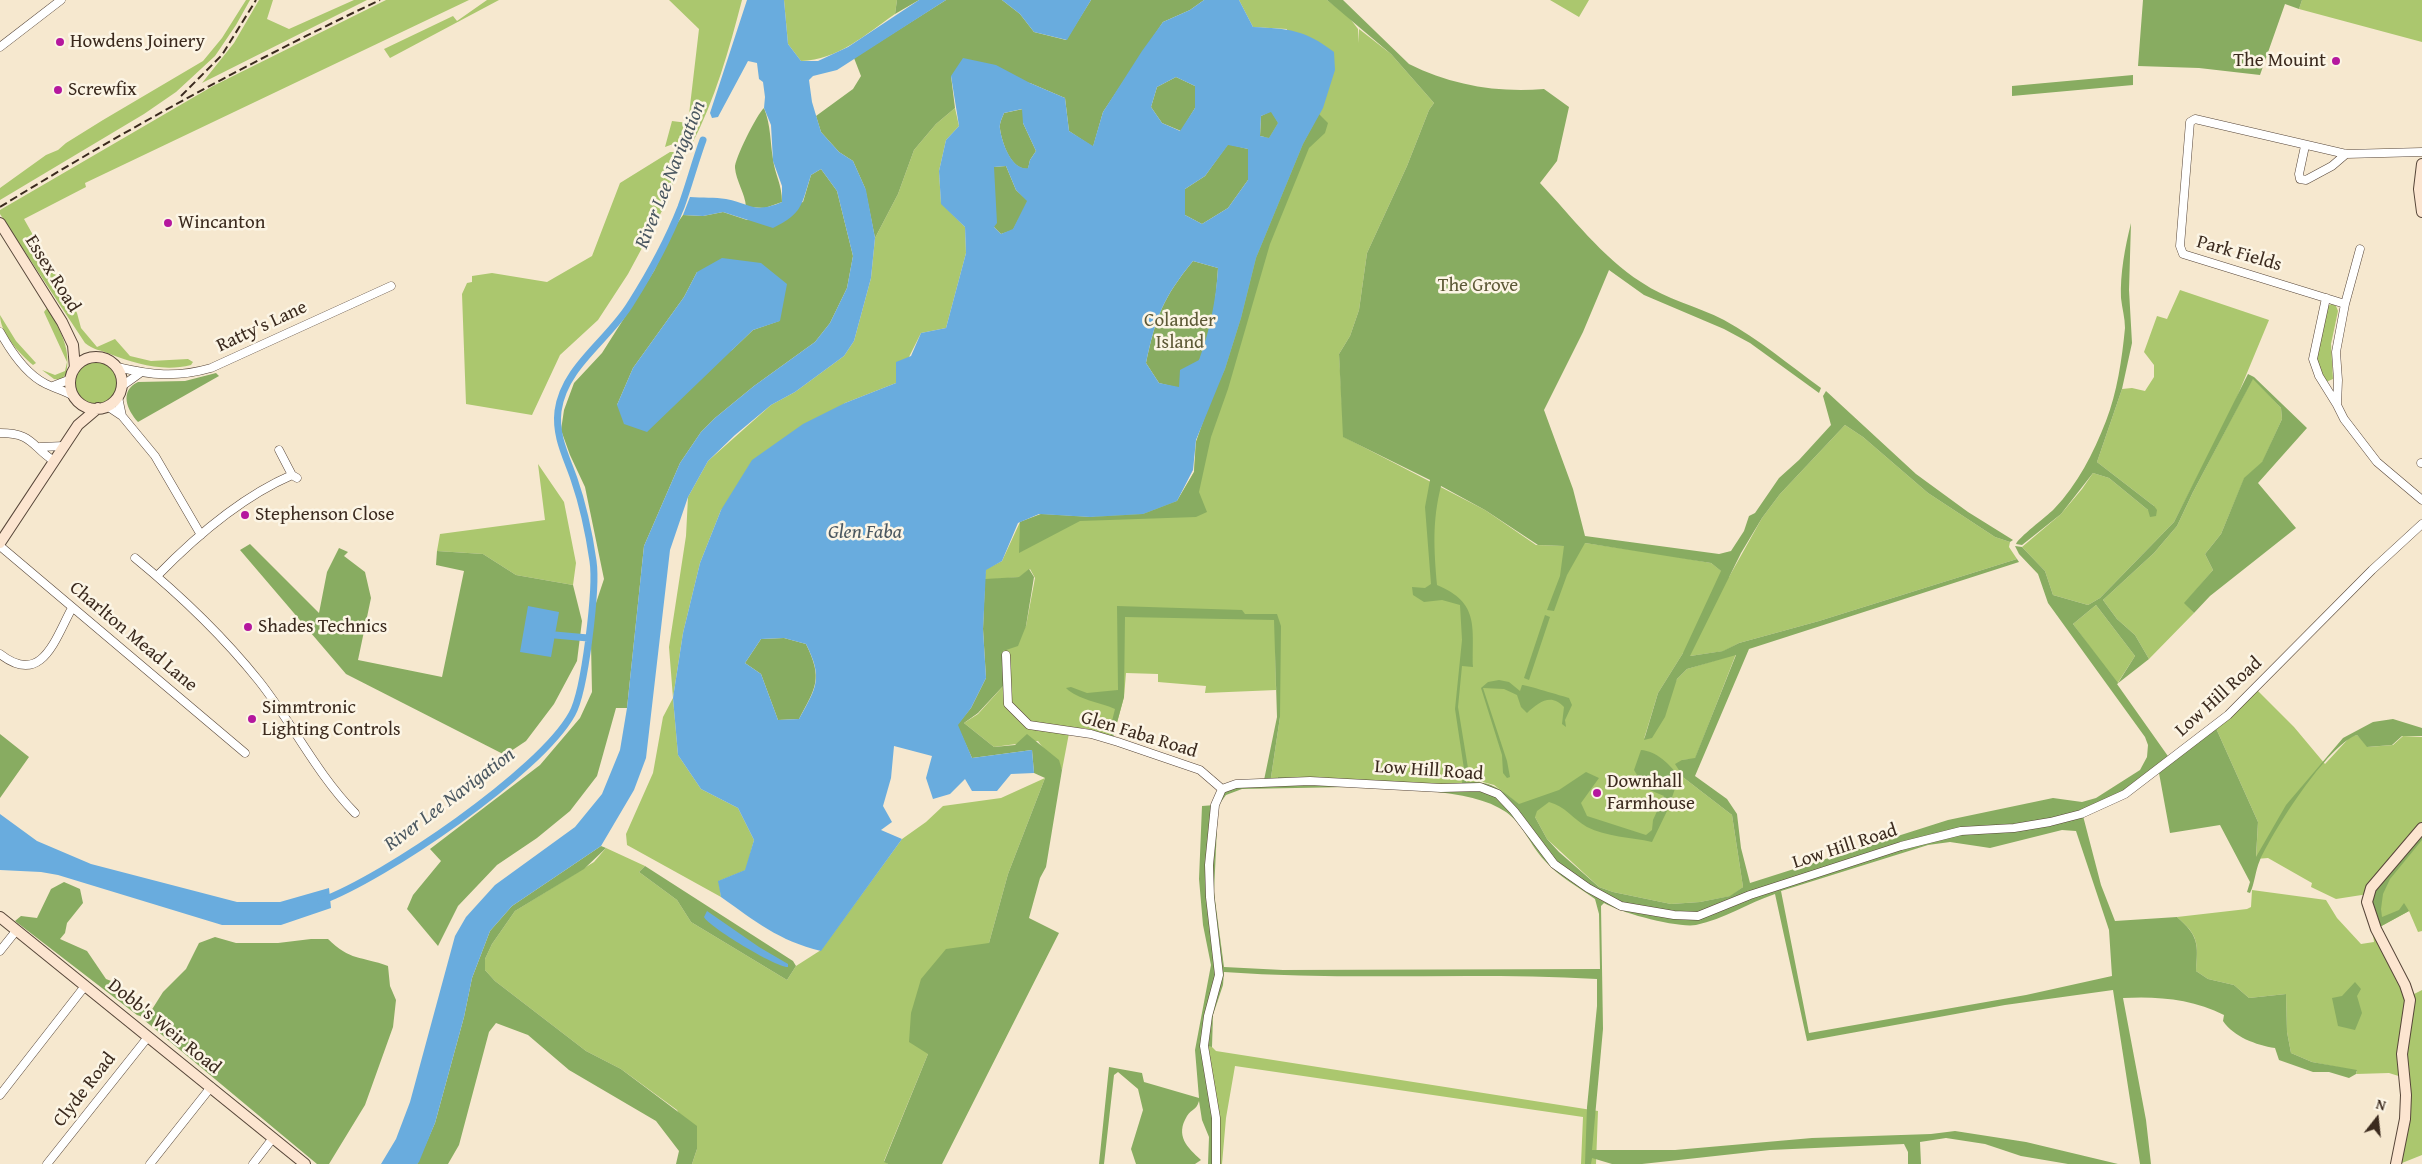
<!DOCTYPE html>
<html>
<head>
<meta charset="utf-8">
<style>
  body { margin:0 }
  #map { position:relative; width:2422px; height:1164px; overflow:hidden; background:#f6e8cf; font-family:"Gentium Book Plus",serif }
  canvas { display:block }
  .north { position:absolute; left:2352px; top:1094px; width:50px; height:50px; -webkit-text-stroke:4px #fcf5e5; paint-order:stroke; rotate:16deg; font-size:14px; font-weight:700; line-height:20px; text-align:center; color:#3b2a1e }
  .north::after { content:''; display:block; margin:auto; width:18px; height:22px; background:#3b2a1e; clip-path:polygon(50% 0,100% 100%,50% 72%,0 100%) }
</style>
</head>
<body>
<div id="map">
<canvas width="2422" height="1164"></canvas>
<div class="north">N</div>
</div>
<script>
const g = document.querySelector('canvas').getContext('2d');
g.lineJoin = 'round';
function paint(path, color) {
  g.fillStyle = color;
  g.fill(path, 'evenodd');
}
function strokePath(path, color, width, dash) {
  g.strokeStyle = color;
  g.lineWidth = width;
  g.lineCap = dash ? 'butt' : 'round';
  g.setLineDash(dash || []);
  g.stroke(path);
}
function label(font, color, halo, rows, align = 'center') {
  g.font = font + ' "Gentium Book Plus",serif';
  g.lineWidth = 5;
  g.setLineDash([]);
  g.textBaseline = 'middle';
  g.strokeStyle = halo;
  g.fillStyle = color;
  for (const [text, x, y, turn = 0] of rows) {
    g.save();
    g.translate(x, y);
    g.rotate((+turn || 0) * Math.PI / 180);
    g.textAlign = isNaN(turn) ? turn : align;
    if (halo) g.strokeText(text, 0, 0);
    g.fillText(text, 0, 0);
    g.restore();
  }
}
paint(new Path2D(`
  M246,0H250L236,25L215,56L176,92L144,114L0,200V188L46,155L58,150L66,143L103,120L203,61L222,38Z
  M259,0H273L267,19L289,29L354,0H367L202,83L234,43Z
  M386,0H469L85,183L86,187L24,219L77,313L81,328L97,347L115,339L130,356L151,361L188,359L193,362L191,365C163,372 136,364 110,354C101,350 93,350 85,343L0,214V210L213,86Z
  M487,0H499L390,58L384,49L453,16L457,21Z
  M669,0H742C729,50 715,100 691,146L684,140L665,147L672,121L688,123L699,29Z
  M784,0H897L895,14C866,34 838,60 801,61L788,44Z
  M1239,0H1327L1348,16L1358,29L1359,43V29L1391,54L1434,103L1429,110L1407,166L1367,253L1359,310L1350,336L1339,354L1344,437L1485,510L1536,545L1565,546L1585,543L1661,554L1711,563L1729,577L1762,518L1780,494L1845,425L1863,437L1928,493L1995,537L2010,542L2009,547L2017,559L1819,621L1739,643L1724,651L1690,656L1683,653L1658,693L1644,739L1677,679L1687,669L1736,654L1695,759L1682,760L1684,778L1732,815L1743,887L1731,896L1700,902L1671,904L1613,892L1599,887L1547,839L1535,817L1494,785L1483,782L1446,785L1278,777L1275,784H1270L1280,717L1275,620L1276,690L1205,693L1206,686L1158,682V674L1126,673L1124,697L1112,741L1085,728H1070L1062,770C1057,756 1045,753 1038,741L994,747L964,723L978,714L1005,684L1003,651L1026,626L1035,578L1030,569L1020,577L984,580L986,569L1002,561L1020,522L1041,514L1090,517L1177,501L1194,472L1196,442L1210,402L1287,29L1253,27Z
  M1550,0H1589L1579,17Z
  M2302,0H2422V42L2299,9Z
  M955,108L959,126L946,140L939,171L941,203L965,227L966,253L946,328L921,333L896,383L845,403L721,510L700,563L683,633L673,698L678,755L701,789L738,808L754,840L746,870L719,881L721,897L627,845L626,834L653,773L663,717L673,698L669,647L686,536L688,497L708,461L771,405L795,392L844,356L854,341L871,278L875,238L898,194L914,150L936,124Z
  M670,152H686L663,209L628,274L598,320L560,355L532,415L466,404L462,294L467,283L472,282V276L492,273L547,282L592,256L620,183Z
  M2180,290L2269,320L2232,409L2174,522L2100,598L2088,605L2053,595L2045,571L2022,547L2061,514L2082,489L2093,473L2109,478L2148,510L2154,506L2097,462L2122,389L2132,388L2145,391L2154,377V365L2144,352L2157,316L2167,319Z
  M2332,304L2336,306L2338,311L2331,344L2333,379L2326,382L2315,367L2327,306Z
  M47,308C60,328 72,351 66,374L61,380L54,379L42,370L55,375L65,371L67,362L44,312Z
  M0,315L16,341L36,363L33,365C19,353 0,333 0,315Z
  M75 383a21 21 0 1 1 42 0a21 21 0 1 1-42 0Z
  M2253,378L2281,408L2282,419L2262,463L2244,479L2221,534L2205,554L2213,570L2185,603L2194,613L2149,659L2135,635L2117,619L2103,600L2154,553L2177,526L2193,492Z
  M538,464L564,502L576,563L573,585L516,575L483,554L437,551L440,534L545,520Z
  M2096,605L2135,656L2117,684L2073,624Z
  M2256,689L2294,727L2325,764L2350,737L2357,735L2368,747L2393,745L2403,736L2422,737V931L2418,932L2409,911L2376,929L2410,996L2422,990V1155L2402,1163L2399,1148L2405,1078L2389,1073L2356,1074L2357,1071L2312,1062L2291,1053L2287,1032L2286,994L2249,998L2234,985L2208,979L2196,971C2198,943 2199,936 2177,917L2247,909L2251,907L2252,890L2326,900L2337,918L2361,944L2374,942L2368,894L2336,899L2311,887L2312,883L2268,858L2256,859L2258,822L2215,726Z
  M1045,778L1008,874L989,943L928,1054L884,1161L888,1164H692L697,1149L677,1110L621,1069L586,1051L495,981L485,970V959L492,944L515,911L594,862L606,848L645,866L639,872L677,900L691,922L787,980L796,966L821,950L902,839L926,822L943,806L1001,798Z
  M1204,1046L1212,1047L1216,1051L1598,1111L1596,1164H1581L1583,1117L1235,1066L1226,1118L1222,1164H1216Z`), '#abc76e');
paint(new Path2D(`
  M897,0H919L895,14Z
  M946,0H1002L1020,14L1034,32L1066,40L1091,0H1204L1190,10L1163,22L1103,112L1093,147L1069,131L1065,98L1030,83L951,76L955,108L936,124L914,150L898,194L875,238L865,188L853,161L839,152L821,132L816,116L853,89L861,76L854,58Z
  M1327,0H1343L1409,64C1451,85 1497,93 1544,89L1569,107L1557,161L1540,183C1572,217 1602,257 1641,282C1667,300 1697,306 1724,320C1759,339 1789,365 1821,388L1819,393L1750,343L1724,329L1644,295L1609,270L1583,332L1544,410L1573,489L1585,536L1719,554L1731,551L1744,531L1749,516L1755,513L1779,478L1799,460L1831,425L1823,396L1826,391L1916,474L1968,512L2013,540L2010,542L1995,537L1928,493L1863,437L1845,425L1780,494L1762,518L1741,553L1690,656L1723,651L1739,643L1819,621L2017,559L2019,562L1749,649L1695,776L1727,799L1737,814L1741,848L1750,883L1948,820L2053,798L2082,802L2096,798L2140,770L2147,757L2148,745L2145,737L2048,603L2038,574L2019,554L2015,546L2022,547L2045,571L2053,595L2088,605L2100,598L2174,522L2248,374L2254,377L2307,428L2258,483L2296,528L2210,596L2194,613L2184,603L2213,570L2205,554L2221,534L2244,478L2262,462L2282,419L2281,408L2253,379L2193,492L2177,526L2154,553L2103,600L2117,619L2135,635L2149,659L2117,684L2170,759L2116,796L2082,812L2101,885L2115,921L2177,917C2199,936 2198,944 2196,971L2208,979L2234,985L2249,998L2286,994L2287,1032L2291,1053L2312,1062L2357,1070L2356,1074L2349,1078L2329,1072H2313L2279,1060L2275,1048C2256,1045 2234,1037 2223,1021L2224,1015C2193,999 2157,996 2123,998L2146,1120L2151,1164H2140L2113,990L2005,1005L1807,1041L1775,894C1748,903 1724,919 1696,925C1677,928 1621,913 1604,903L1601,906L1603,1029L1592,1150H1675L1812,1138L1931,1134L1955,1131L2026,1142L2118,1164H2068L2021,1156L1985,1144L1946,1138L1920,1142L1921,1164H1908V1152L1904,1144L1770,1150L1642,1164H1612L1592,1158L1591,1164H1585L1587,1107L1597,1006V979C1473,972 1348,981 1224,972L1223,985L1213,1015L1212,1047L1204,1046L1216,1118V1164H1208L1209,1137L1202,1120L1199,1101C1196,1111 1192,1108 1187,1116C1175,1136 1187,1147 1201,1160L1195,1164H1136L1131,1149L1143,1110L1138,1089L1118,1072L1114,1075L1104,1164H1099L1109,1067L1142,1073L1144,1082L1199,1098L1195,1050L1211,965L1203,925L1199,879L1202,806L1215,805L1222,789L1263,785L1277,717L1274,620L1125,617L1124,697L1112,741L1110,729L1115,709C1100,702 1078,700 1066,688L1071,687L1087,693L1118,690L1117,606L1242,610L1245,614H1277L1281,626L1280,717L1270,784H1275L1278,777L1397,781L1436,785L1462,783L1464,769L1455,709L1462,640L1460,605L1442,600L1424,602L1413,595L1412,587L1425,588L1431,584L1425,507L1430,480L1343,437L1339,354L1350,336L1359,310L1367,253L1407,166L1429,110L1434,103L1391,54ZM1441,486L1485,510L1538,545L1564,546L1560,576L1547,610L1554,611L1567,575L1585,543L1711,563L1721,571L1683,653L1658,693L1644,740L1652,738L1665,717L1677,679L1687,669L1736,655L1695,758L1682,760L1675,764L1684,778L1732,815L1743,887L1730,896L1700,902L1671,904L1613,892L1599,887L1559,852L1547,839L1535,817L1537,811L1549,802C1565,806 1573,819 1587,827C1606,837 1631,837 1652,842L1668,809L1679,777C1670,764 1656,751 1641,750L1634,770L1645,788L1664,796L1653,820L1652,830L1646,835L1587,816L1581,803L1599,778L1586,772L1559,790L1519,804C1499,788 1492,781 1466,782L1468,768L1458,707L1462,666L1473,667C1472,627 1480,603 1437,585C1434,549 1432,522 1441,486ZM2096,605L2135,656L2118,683L2073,624ZM1349,787C1394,790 1470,787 1506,812C1522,823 1531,846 1544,860C1558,876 1578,887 1595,899L1599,914L1600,969L1283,970L1224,967L1214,892L1218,806L1226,795L1242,789ZM2062,830L2076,831L2109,930L2112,976L2026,995L1809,1033L1781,891L1928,845L1950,842L1990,848Z
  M2143,0H2302L2299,9L2285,4L2260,75L2199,68L2138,66Z
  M2133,75V85L2012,96V86Z
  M1176,77L1195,86V108L1181,131L1162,123L1151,107L1157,87Z
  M764,108C771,126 770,141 773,159C775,175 782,184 782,202L765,208L746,207C745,193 736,181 735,168C734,160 757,114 764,108Z
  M1023,109V123L1036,151L1030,160L1028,169C1011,170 1002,143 1000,129C999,124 1002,118 1004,113Z
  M1271,111L1278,123L1269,138L1260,136L1261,116Z
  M1319,114L1328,123L1325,133L1309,148L1270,244L1228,389L1211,437L1199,492L1207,512L1196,517L1080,521L1019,553L1020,522L1041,514L1090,517L1143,514L1177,501L1194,472L1196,442L1210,402L1225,369L1241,318L1256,258L1303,144Z
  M1228,144L1248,149V180L1228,208L1202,224L1185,215V189L1205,176Z
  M1006,166L1016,190L1028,201L1013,230L1001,234L994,227V167Z
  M821,169L837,191L853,256L847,288L830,323L815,342L754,386L715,418L701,432L680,463L644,546L627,708H616L597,776L570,811L537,838L497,865L458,906L438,946L407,909L413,895L441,861L430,849L540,765L580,718L592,692L591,644L595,606L604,579L585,487L570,455L561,430L564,410L574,383L602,353L654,271L674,228L683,215L703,216L723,212L747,220L803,202L811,175ZM697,272L779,321L753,330L732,350L617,405L633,368L684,297Z
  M2131,223L2129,290L2132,343L2122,389L2097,462L2154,506L2157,510L2156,516L2150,517L2148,510L2109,478L2093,473L2061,514L2022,545L2016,544C2018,538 2046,517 2054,509C2078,484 2093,454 2106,421C2117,393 2122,359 2125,328C2125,318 2122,308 2121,298C2120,274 2125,247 2131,223Z
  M1193,261L1218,268C1216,298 1213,331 1200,359C1195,369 1186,379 1179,388L1159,383L1146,363C1156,316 1163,298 1193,261Z
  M216,373L219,376L138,422C127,410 119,391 138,382L185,381Z
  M250,544L319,613L327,572L339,548L348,552L344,556L365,572L371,598L358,660L442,677L464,571L436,565L437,551L483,554L516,575L573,585L582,621L577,661L554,704L526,741L505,755L346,674L240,550Z
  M1029,569L1034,577L1026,626L1018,646L1003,651L1005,684L978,713L964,723L994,747L1015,745L1027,734L1059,760L1062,770L1046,867L1040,878L1029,918L1059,933L942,1164H888L884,1162L928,1054L909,1042L911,1013L921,979L946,949L989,943L1008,874L1045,778L1034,773L1032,750L972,758L957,725L971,708L986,678L983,629L985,579L1019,577Z
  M1545,615L1550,617L1529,680L1524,678Z
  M784,638L806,644C823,679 816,687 799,719L778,720L761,674L745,663L761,639Z
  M1499,680L1509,682L1520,691L1522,685C1526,685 1562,696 1569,698L1572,705L1565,720L1566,727L1562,724L1564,707C1551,693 1539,702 1527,713L1521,707L1517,695L1504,689L1483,688L1507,761L1510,777L1507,778L1503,773L1502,755L1481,688L1488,682Z
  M2393,719L2422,728V736H2402L2392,745L2367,747L2357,735C2328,744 2273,831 2260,860C2255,871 2255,883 2250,893L2247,892L2250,882L2220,825L2170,833L2159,773L2215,726L2258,822L2256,857L2286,805L2343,738L2373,722Z
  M0,734L29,757L0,798Z
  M2422,828V840L2390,879L2383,894L2381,909L2382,917L2399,910L2404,903L2409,911L2376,929L2368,894Z
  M601,846L606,848L584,869L515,911L492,944L485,959V970L495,981L586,1051L621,1069L697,1126V1149L692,1164H676L679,1151L656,1121L569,1070L528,1035L496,1023L489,1032L459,1145L448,1164H417L435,1123L464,1017L472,978L490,931L512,906Z
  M645,866L793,961L796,966L787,980L691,922L677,900L639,872Z
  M64,882L80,889L83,903L67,923L65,933L60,939L87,951L106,979L119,984L139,1005L151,1011L163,992L186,969L199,943L215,937L236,943H278L311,939H328C350,961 361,956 388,966L390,986L396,1000L393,1027L365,1105L329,1164H317L144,1020L146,1018L137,1015L15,921L21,916L37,918L51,889Z
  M2355,982L2361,989L2357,996L2362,1013L2355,1030L2338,1026L2332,998L2342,996Z`), '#88ac61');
paint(new Path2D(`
  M747,0H784L788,44L801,61H818L848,47L919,0H946L837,70L813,76L809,80L812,102L821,132L839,152L853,161L866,190L875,238L871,278L854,341L844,356L795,392L771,405L735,435L708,461L688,497L670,550L646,758L634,790L601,846L512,906L490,931L472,978L464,1017L435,1123L419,1162L417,1164H381L396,1139L410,1102L455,936L466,917L495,885L575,827L602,794L620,750L627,708L644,546L680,463L701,432L715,418L754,386L815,342L830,323L847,288L853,256L837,191L821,169L811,175C801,206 803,213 773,228L723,212L703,216L683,215L690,197C702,198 715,197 726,199C752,204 753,214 782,202V186L773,161L771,125L764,108L765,97L763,82L759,79L757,63L748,61L718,117L712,118L710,113Z
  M1002,0H1091L1067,40L1034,32L1020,14Z
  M1204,0H1239L1253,27C1289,29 1304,29 1334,52L1335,70L1323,108L1303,144L1256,258L1241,318L1225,369L1196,440L1193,470L1177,501L1143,514L1090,517L1039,514L1018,523L1002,561L986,570L983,629L986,678L971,708L958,725L972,758L1032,750L1034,773L1011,774L997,791H972L965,779L950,794L933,799L926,778L932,756L894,746L891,778L883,806L892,822L881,830L902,839L821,951C779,941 755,921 721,897L718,881L745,870L754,840L738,808L701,789L678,755L673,698L683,633L700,563L721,510L752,460L803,424L845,403L896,383V362L911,356L921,333L946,328L966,253L965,227L941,204L939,171L946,140L959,126L951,76L963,58L996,65L1030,83L1065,98L1069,131L1093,146L1103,112L1142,51L1163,22L1190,10ZM1176,77L1195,86V108L1180,131L1162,123L1151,107L1157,87ZM1022,109L1023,123L1036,151L1030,160L1028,168C1012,171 1002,143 1000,129C999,124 1002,118 1004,113ZM1271,112L1278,123L1269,138L1260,136L1261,116ZM1228,145L1248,149V180L1228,208L1202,224L1185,215V189L1205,176ZM1006,166L1016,190L1027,201L1013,229L1001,234L994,227L997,223L994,167ZM1193,261L1218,268C1216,300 1210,330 1199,360L1180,370L1179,387L1159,383L1146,363C1156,316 1163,298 1193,261ZM784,638L806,644C823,678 817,687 799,719L778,720L761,674L745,663L761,639Z
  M722,258L761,263L787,284L780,321L753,330L647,432L624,424L617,405L633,368L684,297L697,272Z
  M528,606L559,612L551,657L520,652Z
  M0,814L37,841L91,864L237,902H280L329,888L331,908L281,925H222L58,875L41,872L0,870Z
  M707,911L759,947L788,964V967C777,968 709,927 704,917Z`), '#69acde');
strokePath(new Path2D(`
  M555,635L588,638
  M321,901C384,878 540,772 572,714C585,691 597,588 593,561C589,533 583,505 574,479C566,456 555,436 558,411C564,366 609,340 631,303C650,273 668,240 681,207C689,185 695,162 703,140`), '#69acde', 7);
const street = new Path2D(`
  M0,47L61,0
  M2305,146L2299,174L2300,179L2306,180L2332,166L2346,154
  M2360,249L2345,304L2336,352L2338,380L2337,405L2344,419L2377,462L2422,500
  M2326,298L2313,359L2319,376L2337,405
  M2345,304L2183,254L2180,246L2190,122L2195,119L2346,154L2422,152
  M0,332C10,350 27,375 46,384C56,389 66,391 75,397
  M117,367C151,375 176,378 211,368L391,286
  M53,386L71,379
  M122,386L140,373
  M118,397L122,416L155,456L201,535
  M107,406L122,416
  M0,433C33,433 31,446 54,461
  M40,447L64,446
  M279,450L292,475L297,478
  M2421,463H2422
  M0,546L245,753
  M135,558C180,595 223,636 259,681C293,724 316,773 355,813
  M157,576C195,537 241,497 292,475
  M0,654C42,687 55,639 72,608
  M1006,655L1008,704L1029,725L1091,734L1118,742L1200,770L1222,789
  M1222,789L1236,784L1310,781L1441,788L1480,787L1498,794L1514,811L1554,864L1588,888L1621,906L1674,915L1698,916L1750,895L1901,846L1961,831L2014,828L2050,822L2081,814L2125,794L2228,715L2372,570L2422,524
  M0,951L16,931
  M0,1095L85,986
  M47,1164L148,1037
  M150,1164L211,1087
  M253,1164L273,1138
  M1216,1164V1118L1204,1046L1208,1016L1219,975L1210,897L1209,865L1215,805L1222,789`);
const secondary = new Path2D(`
  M2422,164L2419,189L2422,212
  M0,223L62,322L73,345L75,368
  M70 383a26 26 0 1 1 52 0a26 26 0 1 1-52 0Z
  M0,543L78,425L98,408
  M0,917L305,1164
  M2396,1164L2405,1119L2406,1095L2402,1054L2410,1000L2405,985L2376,929L2367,902L2371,888L2422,828`);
strokePath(street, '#574639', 9);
strokePath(secondary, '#574639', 12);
strokePath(street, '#fff', 8);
strokePath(secondary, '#fce5d0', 10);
strokePath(new Path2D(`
  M181,96L222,55L256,0
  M0,207C123,131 249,62 380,0`), '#3b2a1e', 2, [8, 4]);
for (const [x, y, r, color] of [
  [60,42,5,"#b5179e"],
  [2336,61,5,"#b5179e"],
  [58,90,5,"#b5179e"],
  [168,223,5,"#b5179e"],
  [245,515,5,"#b5179e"],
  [248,627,5,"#b5179e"],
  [252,719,5,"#b5179e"],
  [1597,793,5,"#b5179e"]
]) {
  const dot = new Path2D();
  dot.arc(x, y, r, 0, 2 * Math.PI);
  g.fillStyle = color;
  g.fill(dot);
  strokePath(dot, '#fcf5e5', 2);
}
label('19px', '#3b2a1e', '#fcf5e5', [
  ["Howdens Joinery",70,42],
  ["The Mouint",2326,61,"right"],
  ["Screwfix",68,90],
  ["Wincanton",178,223],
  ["Stephenson Close",255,515],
  ["Shades Technics",258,627],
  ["Simmtronic",262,708],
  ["Lighting Controls",262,730],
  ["Downhall",1607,782],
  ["Farmhouse",1607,804]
], 'left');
label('19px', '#3b2a1e', '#fcf5e5', [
  ["Park Fields",2239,254,16],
  ["Essex Road",52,274,58],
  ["Ratty's Lane",262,327,-25],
  ["Charlton Mead Lane",133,637,40],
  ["Low Hill Road",2219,697,-42],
  ["Glen Faba Road",1139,735,17],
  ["Low Hill Road",1429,771,4],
  ["Low Hill Road",1845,847,-18],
  ["Dobb's Weir Road",164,1027,39],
  ["Clyde Road",85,1090,-52]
]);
label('19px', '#5d5936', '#fcf5e5', [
  ["The Grove",1478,286],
  ["Colander",1180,321],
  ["Island",1180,343]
]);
label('italic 20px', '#4b5861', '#fcf5e5', [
  ["River Lee Navigation",671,175,-68],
  ["Glen Faba",865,533],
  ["River Lee Navigation",450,800,-37]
]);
</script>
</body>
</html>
